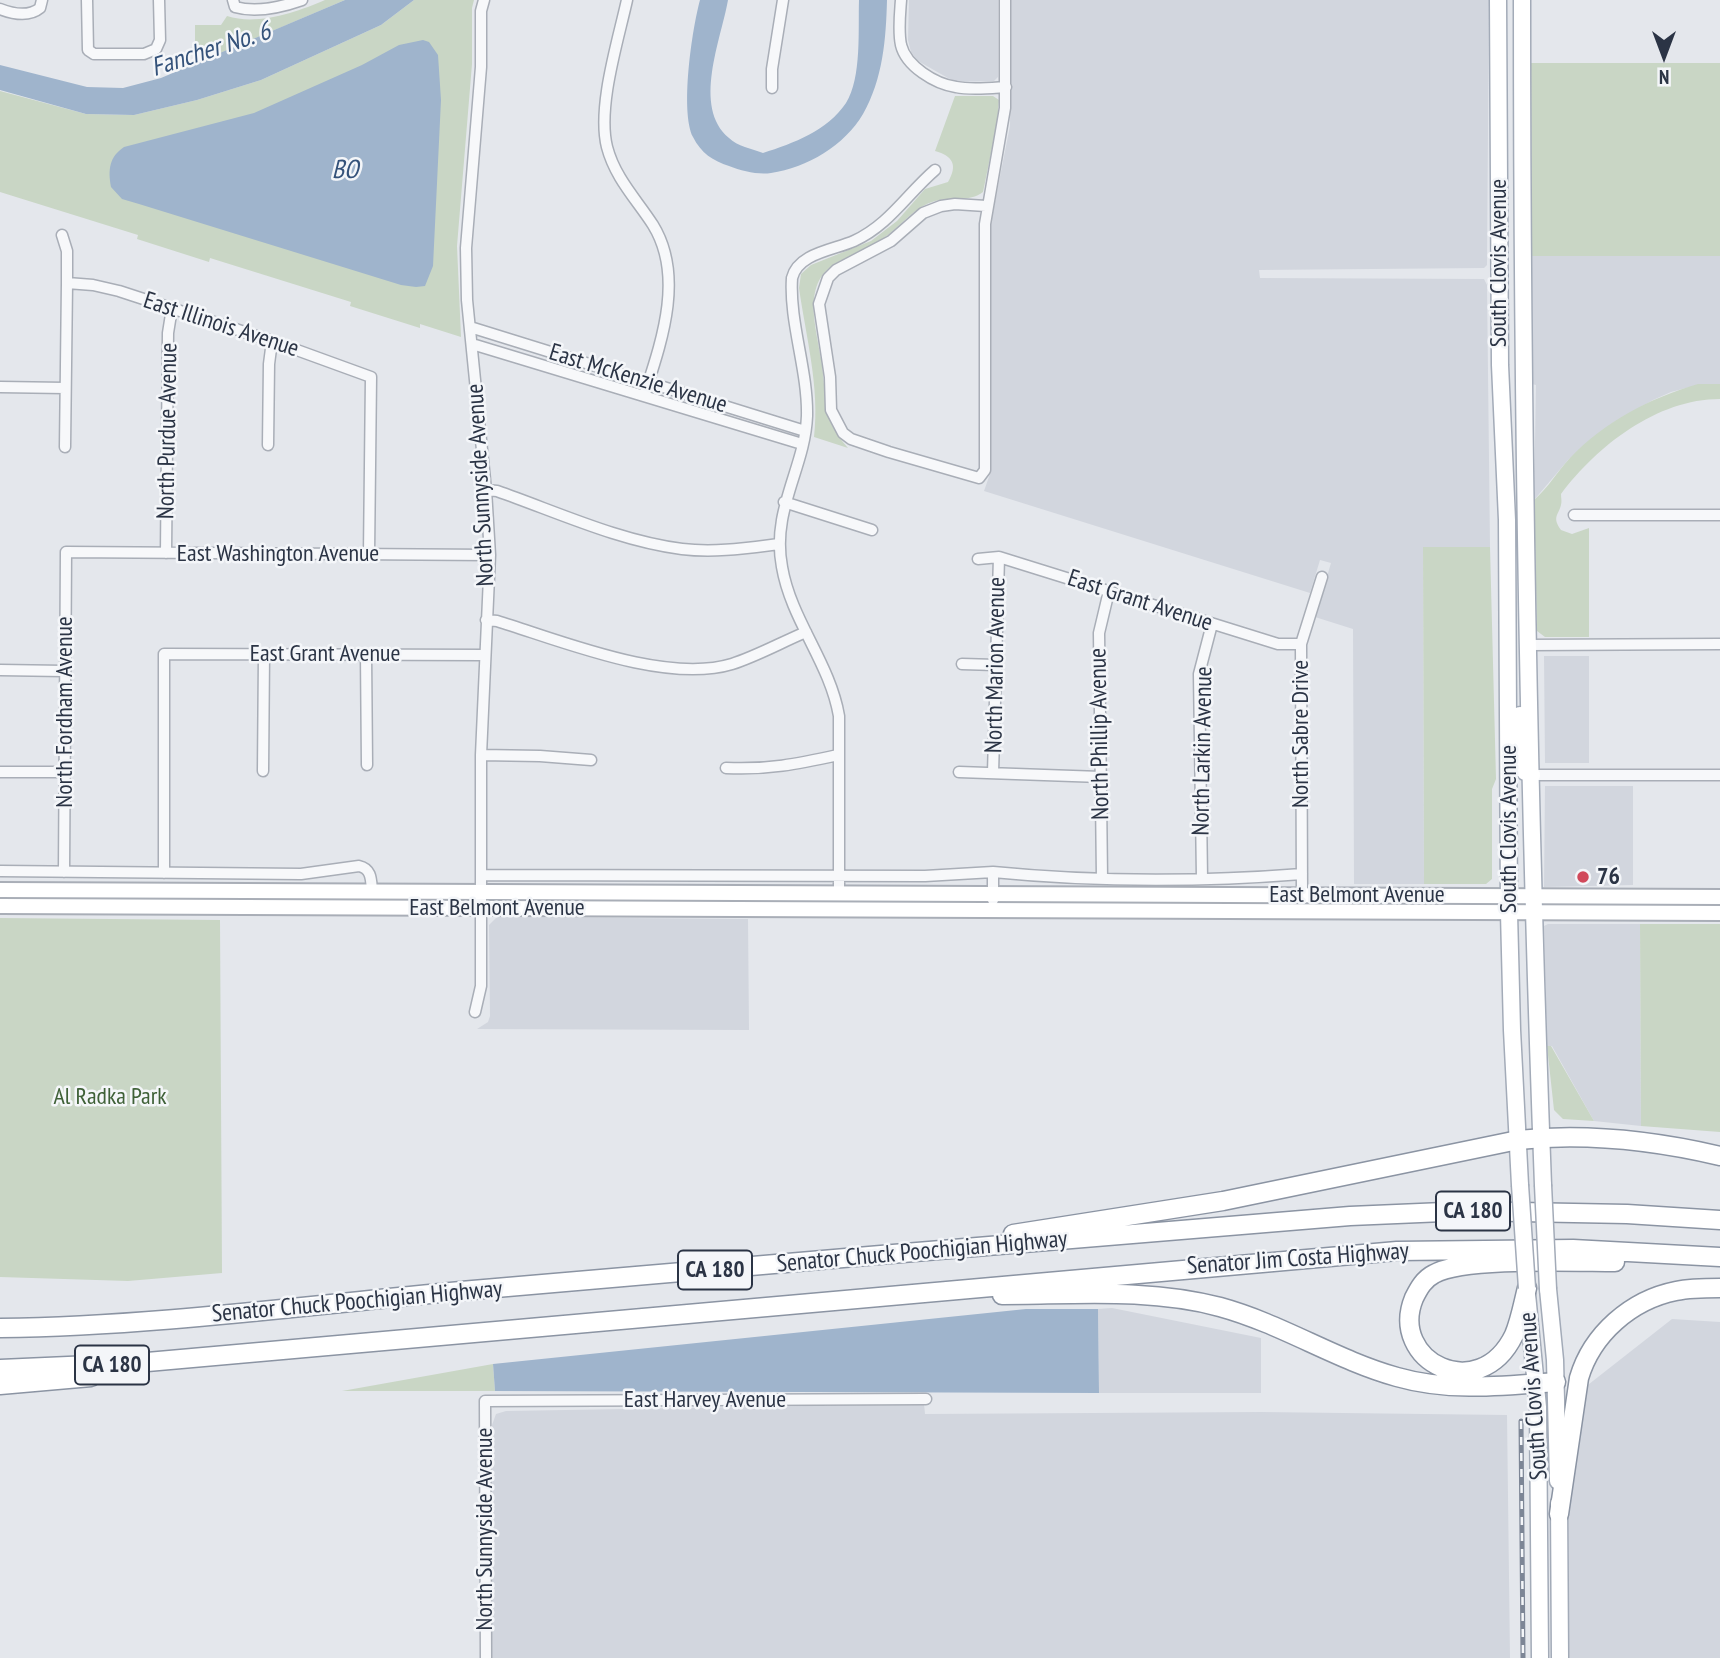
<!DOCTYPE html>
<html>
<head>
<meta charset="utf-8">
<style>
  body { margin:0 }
  #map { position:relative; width:1720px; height:1658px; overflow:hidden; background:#e4e7ec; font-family:"PT Sans Narrow",sans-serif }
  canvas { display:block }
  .north { position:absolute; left:1629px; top:21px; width:70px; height:70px; -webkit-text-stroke:5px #f4f6f9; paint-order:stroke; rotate:180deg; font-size:19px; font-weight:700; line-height:28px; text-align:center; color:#2b3445 }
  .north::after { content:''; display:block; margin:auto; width:24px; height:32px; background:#2b3445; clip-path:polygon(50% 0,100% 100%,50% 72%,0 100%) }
</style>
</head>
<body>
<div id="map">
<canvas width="1720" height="1658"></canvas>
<div class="north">N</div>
</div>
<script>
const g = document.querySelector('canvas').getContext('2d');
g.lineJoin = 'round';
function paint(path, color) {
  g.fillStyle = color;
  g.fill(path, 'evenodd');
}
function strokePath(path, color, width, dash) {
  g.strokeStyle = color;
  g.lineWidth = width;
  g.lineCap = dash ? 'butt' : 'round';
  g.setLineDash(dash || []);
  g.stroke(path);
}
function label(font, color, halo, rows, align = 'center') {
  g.font = font + ' "PT Sans Narrow",sans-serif';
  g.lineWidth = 5;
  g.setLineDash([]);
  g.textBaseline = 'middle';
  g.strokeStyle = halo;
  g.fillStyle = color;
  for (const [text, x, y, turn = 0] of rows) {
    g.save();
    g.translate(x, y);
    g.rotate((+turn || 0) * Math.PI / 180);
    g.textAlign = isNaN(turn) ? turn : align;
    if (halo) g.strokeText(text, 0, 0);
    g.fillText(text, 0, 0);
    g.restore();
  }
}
paint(new Path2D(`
  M909,0H998V77L994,81L955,82L918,61L911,52L908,40Z
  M1011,0H1489L1487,265L1484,268L1259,270L1260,278L1484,279L1487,285L1490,547H1423L1424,884H1354L1353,629L1315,617L1331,563L1320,560L1310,593L984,491L991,471V222L1010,126Z
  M1532,256H1720V384L1698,385L1671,392L1653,400L1613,423L1568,460L1534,500L1536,385L1532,384Z
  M1544,656H1589V763H1545Z
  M1545,786H1633V885L1544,887Z
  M497,917L748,919L749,1030L477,1029L488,1022L490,1016L489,925Z
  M1548,924H1640L1641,1126L1594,1121L1552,1046H1547L1544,926Z
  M1112,1308L1261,1338V1393H1099L1098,1309Z
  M1672,1319L1720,1322V1658H1569L1568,1512L1584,1388Z
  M924,1404L925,1414L1261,1412L1507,1415L1510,1658H492V1425L496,1414L506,1411Z`), '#d2d6de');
paint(new Path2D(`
  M325,0H345L195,64V25H221L227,16C257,26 297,12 325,0Z
  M414,0H474L472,8V64L457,246L461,337L420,324V328L350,306L351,302L210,258L209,262L137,239L138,235L0,192V91L86,114L134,115L197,100L261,80L381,25Z
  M1531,63H1720V256H1532Z
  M955,96H993L999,100L997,124L983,192C970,203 948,196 932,202C913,208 898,229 881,240C868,250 853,254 838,262C801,282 816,325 821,359C828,399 819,415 848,448L814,437C820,388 806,337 799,288L801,274L811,265L871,241L897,221L925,189L948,182C958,165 953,156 935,151Z
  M1698,384H1720V399C1657,399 1597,446 1561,494C1561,498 1562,501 1561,505C1558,516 1552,517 1561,530L1572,534L1589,528V637H1545L1537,631L1534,500C1548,488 1557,472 1570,458C1604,422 1650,398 1698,384Z
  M1423,547H1490L1496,779L1492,789V879L1486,884H1424Z
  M0,918L220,920L222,1273L128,1281L0,1277Z
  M1640,924H1720V1132L1641,1126Z
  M1547,1046H1551L1594,1121L1563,1119L1554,1110Z
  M493,1364L495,1391H342Z`), '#c9d6c5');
paint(new Path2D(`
  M345,0H414L381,25L261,80L197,100L134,115L86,114L0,90V65L87,87L123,88L161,78Z
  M700,0H728C721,40 692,107 729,138C737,146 752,149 763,153C794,143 827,131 846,103C862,78 858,28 859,0H887C886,39 883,79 863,114C845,145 807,168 771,173C758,175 742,171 729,166C713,161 701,153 693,137C680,111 692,29 700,0Z
  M423,40L429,42L438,55L441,100L433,266L425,286L416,287L401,285L139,204L122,199L111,187C108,170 109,157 124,147L254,113L362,65L399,45Z
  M1026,1309H1098L1099,1393L495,1391L493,1364Z`), '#9fb4cc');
const street = new Path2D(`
  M87,0L88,50L94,54H144L156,49L160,40L159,0
  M233,0L235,7C256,13 282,7 302,0
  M627,0C618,41 597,107 607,147C615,178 637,200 653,225C685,277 661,343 644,396
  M901,0C900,14 898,31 901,45C906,66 935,84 956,87C971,90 990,88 1006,87
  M0,9C13,14 29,17 40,8L42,0
  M772,88V69L783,0
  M986,206L955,204L941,206L923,213L891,241L836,270L828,278L819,304L830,377L831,410L843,433L851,439L889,452L979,478L985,470V224L1005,108V0
  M62,235L67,251V283L65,447
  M67,283L93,285L119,291L272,341L371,377L369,554
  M470,327L805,431
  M472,344L802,444
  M0,387L65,388
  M268,445L269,364L272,341
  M486,490L497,491C557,512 619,541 682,549C715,553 747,548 779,544
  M784,502L872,530
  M1574,515H1720
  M166,553L168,333L172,308
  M978,559L999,557L1278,644H1301
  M486,620L497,621C562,641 666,684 732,664C757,656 782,642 806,632
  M1528,645L1720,644
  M366,654L367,765
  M962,664L996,665
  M0,670L64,671
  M481,755L540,756L591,760
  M726,768C768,770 797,764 838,755
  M263,771L264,654
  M0,772H65
  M959,772L1101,777
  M993,773L999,557
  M1532,775H1720
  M0,871L301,874L359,866C372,869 371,880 372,891
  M64,872L66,552L490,555
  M993,872C1095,882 1200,882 1302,874
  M164,873V654L485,655
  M482,875L925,876L993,872V900
  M1102,878L1099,633L1109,591
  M1202,878L1199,674L1212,624
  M839,894V716C830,663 791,620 782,567C771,510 805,468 807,416C808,370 789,322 792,278C798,253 834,250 854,241C889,225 907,194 935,170
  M1302,894L1301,644L1322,577
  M475,1012L481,986V755L490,555L486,490L467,300L466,248L481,67V11L484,0
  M486,1658L485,1401L926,1399`);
const secondary = new Path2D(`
  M0,890L1720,897
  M0,906L1720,913`);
const primary = new Path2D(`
  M1498,0L1500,365L1507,520L1509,913L1512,1030L1520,1185
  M1522,0C1522,395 1528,790 1543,1185
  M1520,715V762L1525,772L1532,775
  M1548,1289L1555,1360L1558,1481
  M1527,1294L1538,1407L1540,1658
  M1559,1503L1560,1658`);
const highway = new Path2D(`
  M1013,1234L1223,1201L1518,1140C1584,1133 1656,1141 1720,1156
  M1527,1288C1523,1304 1520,1321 1514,1335C1479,1407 1388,1361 1414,1298C1419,1288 1424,1279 1434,1274C1463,1257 1577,1262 1615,1262
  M1002,1295C1074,1295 1149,1288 1220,1307C1282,1324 1336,1360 1397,1377C1449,1392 1503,1386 1556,1382
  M0,1328C154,1326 308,1305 461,1291C757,1266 1054,1239 1350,1216L1467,1211L1627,1214L1720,1220
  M0,1369L136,1363L1397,1251L1573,1249L1720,1257
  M0,1385L91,1377
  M1559,1514L1579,1378C1592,1334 1631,1300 1676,1291C1690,1288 1706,1288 1720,1288`);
strokePath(street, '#a9aeb7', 13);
strokePath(secondary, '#a9aeb7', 18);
strokePath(primary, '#a3abb8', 19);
strokePath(highway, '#8b94a3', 21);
strokePath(street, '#f7f8fa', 10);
strokePath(secondary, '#fff', 14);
strokePath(primary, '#fff', 16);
strokePath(highway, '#fff', 18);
const rail = new Path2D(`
  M1521,1421L1523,1658`);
strokePath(rail, '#7d8696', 5);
strokePath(rail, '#f4f6f9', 2.5, [8]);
const primaryBridge = new Path2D(`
  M1520,1185L1527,1288
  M1543,1185L1548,1289`);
strokePath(primaryBridge, '#a3abb8', 19, []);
strokePath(primaryBridge, '#fff', 16);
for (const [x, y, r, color] of [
  [1583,877,7,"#d1495b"]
]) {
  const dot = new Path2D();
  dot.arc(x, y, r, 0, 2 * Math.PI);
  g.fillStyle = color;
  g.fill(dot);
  strokePath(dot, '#f4f6f9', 2.5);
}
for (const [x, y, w] of [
  [1473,1211,74],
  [715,1270,74],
  [112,1365,74]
]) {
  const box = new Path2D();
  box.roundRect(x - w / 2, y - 19.5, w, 39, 5);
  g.fillStyle = '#f4f6f9';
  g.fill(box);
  strokePath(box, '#2b3445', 2);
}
label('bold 23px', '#2b3445', null, [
  ["CA 180",1473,1211],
  ["CA 180",715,1270],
  ["CA 180",112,1365]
]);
label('24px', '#2b3445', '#f4f6f9', [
  ["South Clovis Avenue",1499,263,-90],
  ["East Illinois Avenue",221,325,18],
  ["East McKenzie Avenue",638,379,17],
  ["North Purdue Avenue",168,431,-89],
  ["North Sunnyside Avenue",481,485,-93],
  ["East Washington Avenue",278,554],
  ["East Grant Avenue",1140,601,18],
  ["East Grant Avenue",325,654],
  ["North Marion Avenue",996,665,-89],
  ["North Fordham Avenue",65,712,-90],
  ["North Phillip Avenue",1100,734,-91],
  ["North Sabre Drive",1301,734,-90],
  ["North Larkin Avenue",1203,751,-89],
  ["South Clovis Avenue",1509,829,-90],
  ["East Belmont Avenue",1357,895],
  ["East Belmont Avenue",497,908],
  ["Senator Chuck Poochigian Highway",922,1252,-5],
  ["Senator Jim Costa Highway",1298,1259,-4],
  ["Senator Chuck Poochigian Highway",357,1302,-5],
  ["South Clovis Avenue",1534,1396,-94],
  ["East Harvey Avenue",705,1400],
  ["North Sunnyside Avenue",485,1529,-90]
]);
label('bold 24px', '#2b3445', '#f4f6f9', [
  ["76",1597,877]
], 'left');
label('24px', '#3f6138', '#f4f6f9', [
  ["Al Radka Park",110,1097]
]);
label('italic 26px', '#34527a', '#f4f6f9', [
  ["Fancher No. 6",211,50,-18],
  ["BO",345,171]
]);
</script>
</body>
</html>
